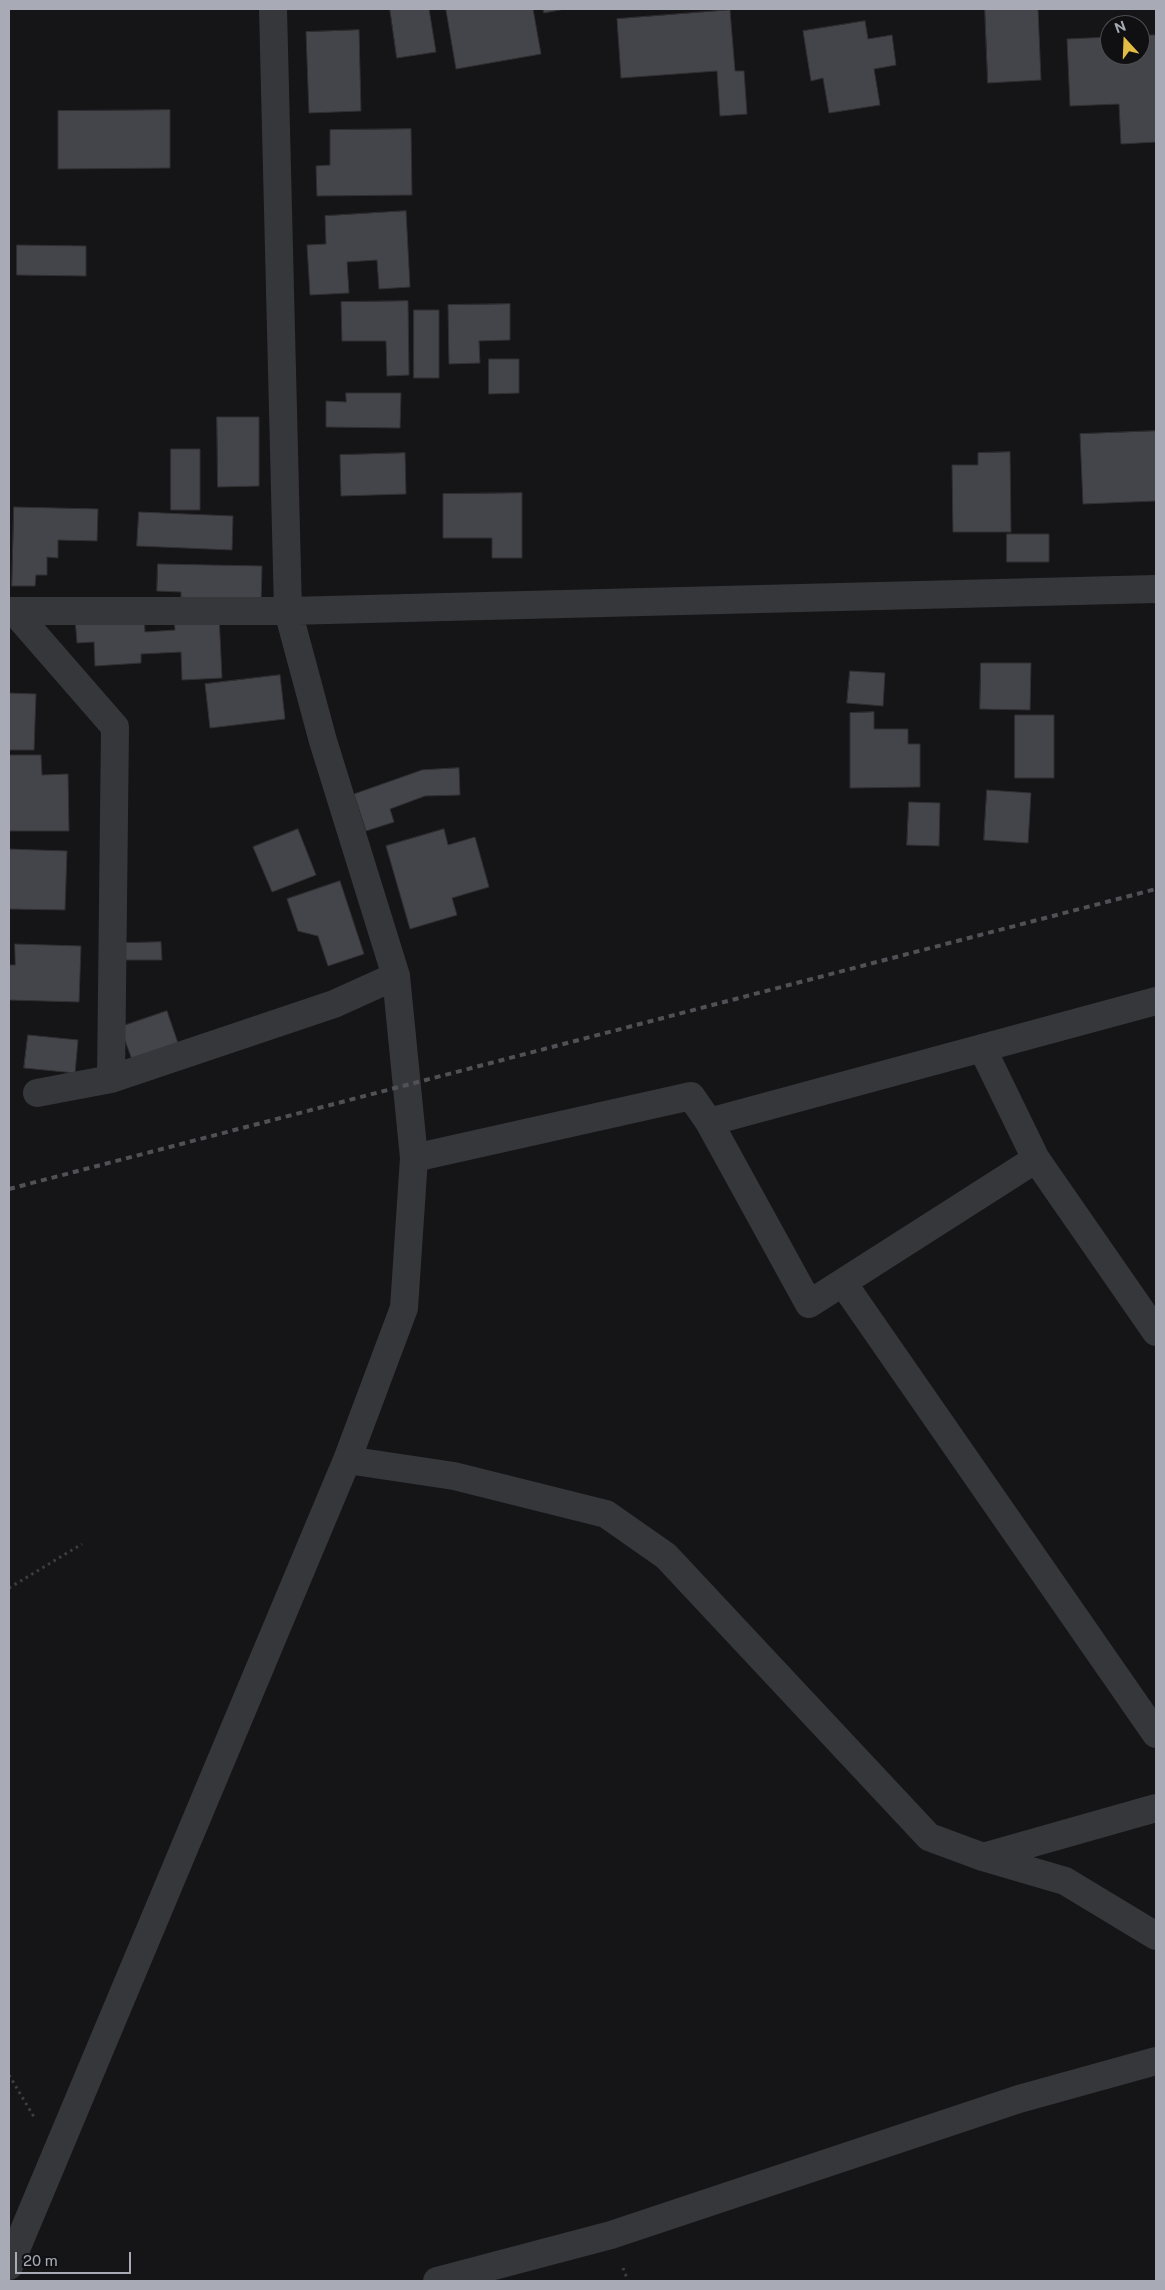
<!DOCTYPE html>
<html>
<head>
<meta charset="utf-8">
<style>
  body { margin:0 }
  #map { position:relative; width:1165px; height:2290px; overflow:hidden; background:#151517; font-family:"Public Sans",sans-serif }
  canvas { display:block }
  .frame { position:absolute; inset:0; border:10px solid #a8abb6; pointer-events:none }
  .north { position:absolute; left:1100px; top:15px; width:50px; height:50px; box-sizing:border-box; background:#101012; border:1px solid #4d4e54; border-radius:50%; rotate:340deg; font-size:14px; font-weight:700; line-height:20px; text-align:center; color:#a8abb6 }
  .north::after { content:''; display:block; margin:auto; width:18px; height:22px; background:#e1bd43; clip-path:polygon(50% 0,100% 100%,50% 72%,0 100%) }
  .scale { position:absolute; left:15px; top:2252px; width:116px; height:22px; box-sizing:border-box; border:2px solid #a8abb6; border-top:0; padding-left:6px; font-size:15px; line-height:18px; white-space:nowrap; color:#a8abb6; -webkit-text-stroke:4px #101012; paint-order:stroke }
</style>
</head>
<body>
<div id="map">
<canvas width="1165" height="2290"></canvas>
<div class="frame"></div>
<div class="north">N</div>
<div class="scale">20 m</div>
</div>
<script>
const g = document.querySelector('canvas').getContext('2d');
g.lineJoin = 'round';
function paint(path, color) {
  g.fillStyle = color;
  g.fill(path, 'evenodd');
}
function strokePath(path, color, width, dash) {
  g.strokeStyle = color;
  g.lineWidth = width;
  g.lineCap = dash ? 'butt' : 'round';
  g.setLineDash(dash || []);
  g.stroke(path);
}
const building = new Path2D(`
  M390,9H429L436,52L397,58Z
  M452,9H533L541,54L456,69L446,10Z
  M543,9H565L544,13Z
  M985,9H1038L1041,80L988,83Z
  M730,10L735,71H744L747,114L720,116L717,71L621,78L617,19Z
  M865,21L868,39L892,35L896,65L874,69L880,105L829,113L823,78L811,81L803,31Z
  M359,30L361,111L309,113L306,32Z
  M1140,35H1156V142L1121,144L1119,104L1070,106L1067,39L1110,37V55H1140Z
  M170,110V168L58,169V111Z
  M411,129L412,195L317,196L316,166L330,165V130Z
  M406,211L410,287L379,289L377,260L347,262L349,293L310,295L307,245L326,244L325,216Z
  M17,245L86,246V276L17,275Z
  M408,301L409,375L387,376L386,341H342L341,302Z
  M510,304V340L479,341L480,363L449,364L448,305Z
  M414,310H439V378H414Z
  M489,359H519V393L489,394Z
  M346,393H401L400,428L326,427V401L346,402Z
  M217,417H259V486L218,487Z
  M1156,431V501L1083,504L1080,434Z
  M171,449H200V510H171Z
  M1010,452L1011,532H953L952,465H978V453Z
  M405,453L406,494L341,496L340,455Z
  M522,493V558H492V538H443V494Z
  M14,507L98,509L97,541L58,540V558L47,557V575H36L35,586H12Z
  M139,512L233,516L232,550L137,546Z
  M1007,534H1049V562H1007Z
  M158,564L262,566L261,604L181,603V592L157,591Z
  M144,615L145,632L175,630L174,618L219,615L222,678L182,680L181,652L141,654V663L95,666L94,642L77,643L75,618Z
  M981,663H1031L1030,710L980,709Z
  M850,671L885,673L883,706L847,703Z
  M280,675L285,719L210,728L205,684Z
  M9,693L36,694L34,750H9Z
  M874,712V729H908V744H920V787L850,788V713Z
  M1015,715H1054V778H1015Z
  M9,755H41L42,775L68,774L69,831H9Z
  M459,768L460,795L425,796L390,809L394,822L366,831L354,794L422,770Z
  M987,790L1031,793L1028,843L984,840Z
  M909,802L940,803L939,846L907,845Z
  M298,829L316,875L272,892L253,847Z
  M444,829L448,845L475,837L489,887L452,898L457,915L410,929L386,846Z
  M9,849L67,851L65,910L9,909Z
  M340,881L364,954L328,966L318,936L298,931L287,899Z
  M161,942L162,960H124V943Z
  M15,944L81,946L79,1002L9,1000V965H15Z
  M167,1011L180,1049L134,1065L120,1027Z
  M28,1035L78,1040L75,1073L24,1068Z`);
paint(building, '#44454a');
strokePath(building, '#302f32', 1);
strokePath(new Path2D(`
  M9,1588L82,1544
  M9,2075L34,2117
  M623,2268L628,2281`), '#3d3d42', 3, [2.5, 4]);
strokePath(new Path2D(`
  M9,611H288L1156,589
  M14,611L115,727L111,1079
  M982,1048L1036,1159L1156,1332
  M37,1093L111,1079L334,1004L396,976
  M709,1122L1156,1001
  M414,1158L691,1096L709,1122L809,1304L1036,1159
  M843,1283L1156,1734
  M347,1460L454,1476L606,1514L666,1556L929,1837L983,1857L1065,1881L1156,1936
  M983,1857L1156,1808
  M9,2266L347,1460L404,1308L414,1158L396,976L323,741L288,611L273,9
  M437,2281L611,2235L1019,2099L1156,2061`), '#36373b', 28);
strokePath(new Path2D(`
  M9,1189L1156,889`), '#505056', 4, [6, 5]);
</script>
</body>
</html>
